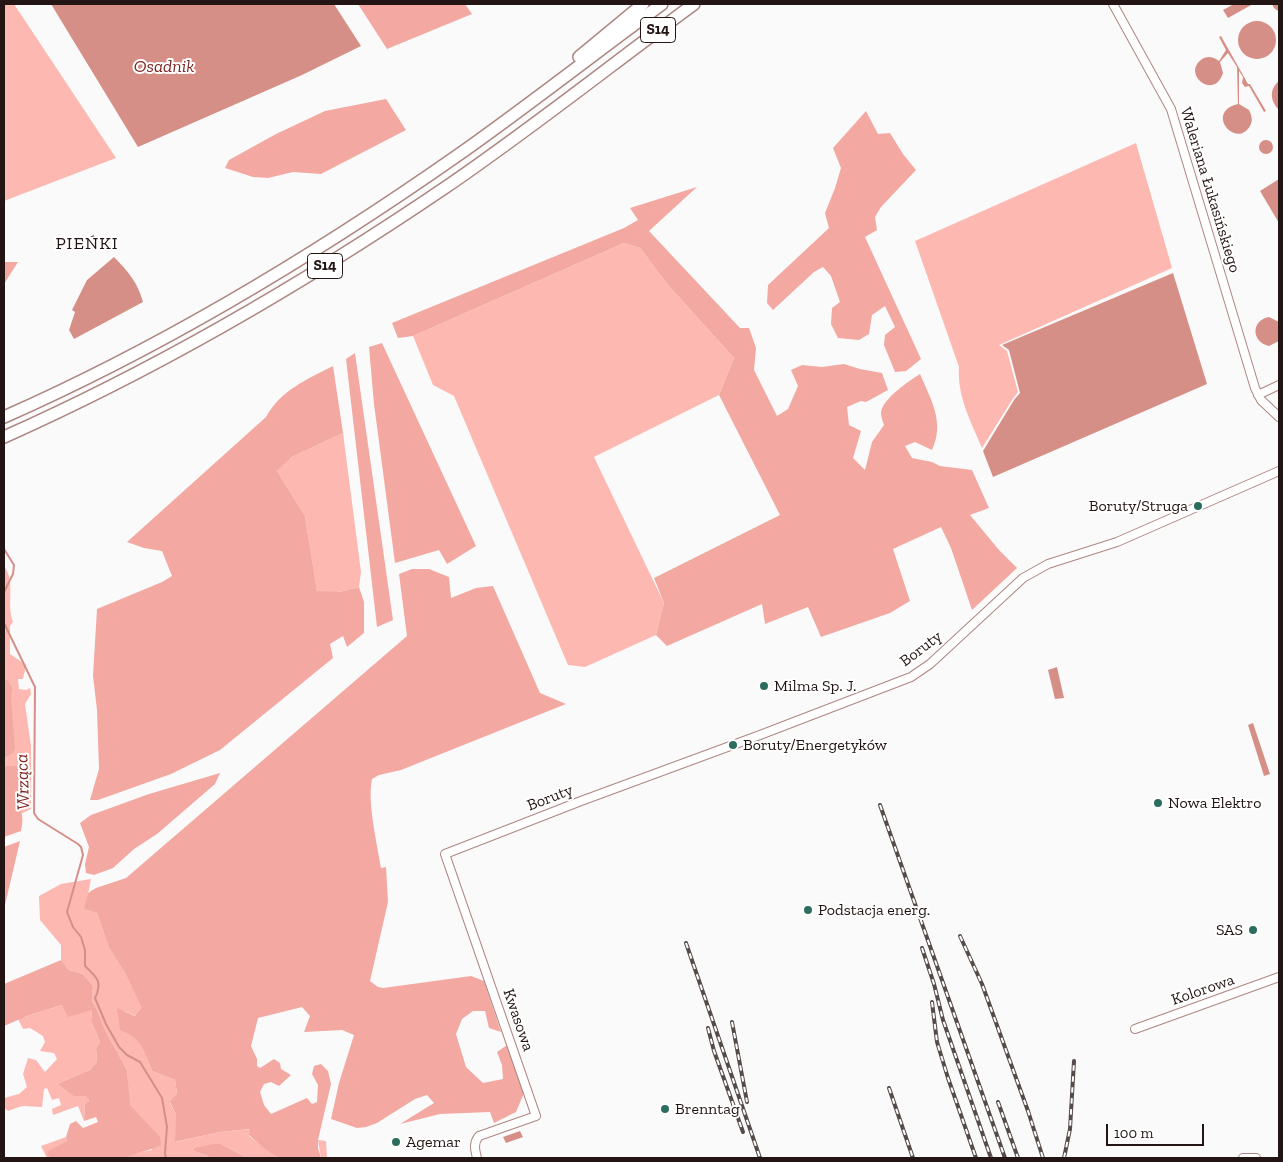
<!DOCTYPE html>
<html>
<head>
<meta charset="utf-8">
<style>
  body { margin:0 }
  #map { position:relative; width:1283px; height:1162px; overflow:hidden; background:#fafafa; font-family:"Zilla Slab",serif }
  canvas { display:block }
  .frame { position:absolute; inset:0; border:5px solid #231513; pointer-events:none }
  .scale { position:absolute; left:1106px; top:1124px; width:98px; height:22px; box-sizing:border-box; border:2px solid #231513; border-top:0; padding-left:6px; font-size:15px; line-height:18px; white-space:nowrap; color:#231513; -webkit-text-stroke:4px #fff; paint-order:stroke }
</style>
</head>
<body>
<div id="map">
<canvas width="1283" height="1162"></canvas>
<div class="frame"></div>
<div class="scale">100 m</div>
</div>
<script>
const g = document.querySelector('canvas').getContext('2d');
g.lineJoin = 'round';
function paint(path, color) {
  g.fillStyle = color;
  g.fill(path, 'evenodd');
}
function strokePath(path, color, width, dash) {
  g.strokeStyle = color;
  g.lineWidth = width;
  g.lineCap = dash ? 'butt' : 'round';
  g.setLineDash(dash || []);
  g.stroke(path);
}
function label(font, color, halo, rows, align = 'center') {
  g.font = font + ' "Zilla Slab",serif';
  g.lineWidth = 4;
  g.setLineDash([]);
  g.textBaseline = 'middle';
  g.strokeStyle = halo;
  g.fillStyle = color;
  for (const [text, x, y, turn = 0] of rows) {
    g.save();
    g.translate(x, y);
    g.rotate((+turn || 0) * Math.PI / 180);
    g.textAlign = isNaN(turn) ? turn : align;
    if (halo) g.strokeText(text, 0, 0);
    g.fillText(text, 0, 0);
    g.restore();
  }
}
paint(new Path2D(`
  M4,4H14L116,158L4,201Z
  M1136,143L1172,268L999,345L1007,351L1018,392L1012,400L982,448C971,422 957,396 959,367L915,241Z
  M624,243L640,248L668,285L734,358L719,395L594,457L664,603L656,635L585,667L568,665L454,396L433,385L413,336Z
  M343,433L361,572L359,587L339,592H317L305,516L277,471L292,457Z
  M4,566C16,582 6,604 13,622L10,626V654L26,665L23,679H18L19,689L26,690L30,688L31,694L25,704L31,746V809L6,821L4,816Z
  M91,879L85,909L97,913L109,948L125,973L143,1009L136,1016L124,1011L130,1033L145,1049L152,1071L175,1080L177,1093L170,1103L176,1115V1142L220,1132L251,1129L249,1136L263,1147L283,1158H247L219,1143L194,1151L208,1156L209,1158H126L135,1153L152,1150L153,1130L129,1105L127,1070L106,1032L97,1010L92,1001L93,986L83,974L69,970L61,960V945L40,920L39,896L61,884Z
  M62,1005L92,1010L91,1021L100,1042L96,1048L97,1062L90,1070L57,1084L67,1091L86,1095L89,1102L85,1104L84,1121L78,1106L53,1115L52,1109L61,1105L59,1098L52,1100L47,1088L44,1089L42,1107L22,1106L8,1111L4,1108V1098L19,1094L27,1087L23,1074L28,1058L36,1060L45,1072L57,1059L54,1053L40,1051L45,1042L43,1036L30,1028L23,1029L18,1019Z
  M66,1137L67,1141L47,1156L52,1158H47L41,1146Z
  M318,1140L326,1141L327,1158H321Z`), '#fdb8b1');
paint(new Path2D(`
  M358,4H465L472,14L387,49Z
  M386,99L406,130L321,174L293,172L268,178L253,177L225,168L229,160L276,134L325,111Z
  M866,111L878,134L890,133L903,154L916,170L881,207L875,217L877,230L865,237L921,359L906,371L895,372L884,345L885,335L895,327L885,306L872,315L869,334L859,340L838,338L831,324L832,308L840,302L831,276L823,267L814,272L773,310L767,303L768,285L829,228L825,213L835,188L841,168L833,148Z
  M697,187L649,231L740,328H749L756,348L754,370L777,416L788,409L798,386L791,370L802,365L822,367L844,364L860,369L882,373L888,390L866,402L861,401L847,407L849,425L861,431L853,458L865,470L872,442L884,425C883,422 881,417 881,413C882,399 909,381 920,374C931,400 945,422 932,450L915,442L905,446L912,458L932,462L940,466L972,470L989,508L970,515L999,550L1017,568L972,610L951,548L941,527L893,549L910,601L890,613L821,637L808,607L765,624L762,604L667,646L656,635L664,603L654,578L780,515L719,395L734,358L668,285L640,248L624,243L413,336L398,338L392,323L624,228L638,220L630,208Z
  M5,262H18L4,284V263Z
  M382,343L476,546L447,564L439,550L395,563L374,404L369,347Z
  M355,353L393,620L377,627L346,359Z
  M333,366L343,433L292,457L277,471L305,516L317,591L339,592L359,587L364,602V633L347,647L343,636L330,644L333,658L220,750L171,774L98,800H90L99,769L97,710L93,676L97,609L162,582L172,576L162,551L144,548L127,542L266,417C281,390 306,380 333,366Z
  M412,569H429L449,577L451,598L476,588L493,586L540,693L566,704L401,770L379,775L372,779C367,802 377,843 381,868L386,867L388,902L370,981L378,987L383,988L471,976L484,981L501,1032L489,1028L485,1011H473L462,1019L456,1034L466,1067L483,1083L503,1079L502,1065L497,1052L507,1045L524,1093L516,1112L494,1123L490,1112L440,1114L400,1124L434,1103L427,1095L415,1099L377,1123L366,1127L357,1128L331,1119L339,1083L354,1035L342,1030L304,1032L310,1016L302,1007L258,1018L251,1046L257,1059V1066L260,1068L274,1059L280,1063L281,1069L291,1075L279,1086L271,1082L264,1084L260,1092L264,1105L271,1114L307,1098L312,1104L317,1102L318,1085L312,1074L314,1066L321,1064L328,1071L331,1084L318,1140V1148L321,1158C309,1158 293,1161 282,1158C269,1154 259,1144 249,1135L250,1129L220,1132L175,1142L176,1115L170,1102L177,1093L175,1080L152,1071C146,1052 140,1037 120,1030L117,1008L135,1016L142,1008L125,973L109,948L97,913L84,909L88,893L96,888L126,878L407,636L399,574Z
  M4,678L8,681L12,688L11,698L15,748L13,753L4,758Z
  M4,766H17L22,770L16,804C24,812 23,821 21,831L4,837V822L5,821L4,817Z
  M220,773L215,784L157,834L134,849L113,868L94,875L86,873L85,864L89,847L80,823L91,815L149,794Z
  M20,841L5,905H4V847Z
  M61,960L69,970L83,974L93,986L92,1001L97,1010L106,1032L127,1070L130,1105L160,1137L161,1145C149,1151 137,1152 126,1158H52L47,1156L48,1151L67,1141L66,1137L70,1124L76,1121L83,1128L98,1122L96,1117L84,1121L85,1104L89,1101L86,1096H74L57,1084L90,1070L97,1062L96,1048L100,1042L91,1021L92,1010L68,1017L62,1005L27,1016L4,1026V984Z
  M219,1143L247,1158H209L208,1156L194,1151V1148Z`), '#f3a9a1');
paint(new Path2D(`
  M51,4H334L361,46L302,75L138,147Z
  M1234,4H1253L1228,18L1223,10Z
  M1238 40a19 19 0 1 1 38 0a19 19 0 1 1-38 0Z
  M1221,36L1248,84H1250L1266,111L1264,112L1249,86L1245,87L1242,83L1243,77L1239,71V104L1249,110C1252,116 1253,121 1250,126C1236,150 1204,112 1238,104L1237,67L1228,53L1220,62L1223,73C1214,101 1182,74 1201,60C1207,55 1213,57 1219,61L1226,50L1219,37Z
  M1279,81V110C1270,101 1269,89 1279,81Z
  M1259 147a7 7 0 1 1 14 0a7 7 0 1 1-14 0Z
  M1279,179V223L1260,191Z
  M114,257C128,271 138,283 143,302L74,339L69,330L75,312L72,310L87,280Z
  M1173,273L1207,384L993,477L983,451L1014,400L1020,393L1009,350L1002,345Z
  M1269,317L1279,322V341L1269,346C1251,342 1251,320 1269,317Z
  M1057,667L1064,698L1055,699L1048,670Z
  M1253,723L1270,774L1264,776L1248,725Z
  M520,1131L523,1137L506,1143L503,1137Z`), '#d68f87');
strokePath(new Path2D(`
  M4,549L14,565L13,574L4,592
  M4,623L35,687L34,813L38,819L78,844L81,847L83,855L67,912L73,927L81,937L85,950V966C97,977 103,982 95,998L106,1024L119,1047L127,1055L140,1062L162,1098L167,1127L165,1153L166,1158`), '#d68f87', 2);
strokePath(new Path2D(`
  M1278,4L1279,5`), '#d68f87', 11);
const minor = new Path2D(`
  M1113,4L1171,109L1255,388L1261,400L1279,417
  M1258,395L1279,385
  M1135,1029L1279,977
  M477,1158C475,1150 473,1143 479,1136L536,1116L445,854L581,801L760,735L911,677L930,664L1023,578L1048,564L1117,542L1279,471
  M1243,1158H1256`);
const highway = new Path2D(`
  M579,57L643,4
  M4,417C165,346 317,254 461,153C529,105 595,53 662,4
  M4,437C159,368 306,282 446,187C531,129 611,65 694,4`);
strokePath(minor, '#ad8682', 10);
strokePath(highway, '#ad8682', 14);
strokePath(minor, '#fff', 8);
strokePath(highway, '#fff', 11);
const rail = new Path2D(`
  M880,805L1005,1158
  M960,936L982,984L1028,1111L1043,1158
  M686,943L760,1158
  M922,948L934,984L943,1020L991,1158
  M932,1002L937,1042L948,1078L976,1158
  M732,1022L747,1102
  M708,1028L714,1051L743,1132
  M889,1088L913,1158
  M998,1102L1018,1158
  M1064,1158L1070,1129L1074,1061`);
strokePath(rail, '#554b49', 4);
strokePath(rail, '#fff', 2, [5.5]);
for (const [x, y, r, color] of [
  [1198,506,5,"#2b6e5f"],
  [764,686,5,"#2b6e5f"],
  [733,745,5,"#2b6e5f"],
  [1158,803,5,"#2b6e5f"],
  [808,910,5,"#2b6e5f"],
  [1253,930,5,"#2b6e5f"],
  [665,1109,5,"#2b6e5f"],
  [396,1142,5,"#2b6e5f"]
]) {
  const dot = new Path2D();
  dot.arc(x, y, r, 0, 2 * Math.PI);
  g.fillStyle = color;
  g.fill(dot);
  strokePath(dot, '#fff', 2);
}
for (const [x, y, w] of [
  [658,30,35],
  [325,266,35]
]) {
  const box = new Path2D();
  box.roundRect(x - w / 2, y - 12.5, w, 25, 4);
  g.fillStyle = '#fff';
  g.fill(box);
  strokePath(box, '#231513', 1);
}
label('bold 15px', '#231513', null, [
  ["S14",658,30],
  ["S14",325,266]
]);
label('16px', '#231513', '#fff', [
  ["Waleriana Łukasińskiego",1210,190,73],
  ["Boruty",921,649,-37],
  ["Boruty",550,798,-21],
  ["Kolorowa",1203,990,-19],
  ["Kwasowa",518,1020,71]
]);
label('16px', '#231513', '#fff', [
  ["Boruty/Struga",1188,506,"right"],
  ["Milma Sp. J.",774,686],
  ["Boruty/Energetyków",743,745],
  ["Nowa Elektro",1168,803],
  ["Podstacja energ.",818,910],
  ["SAS",1243,930,"right"],
  ["Brenntag",675,1109],
  ["Agemar",406,1142]
], 'left');
label('italic 18px', '#7c2724', '#fff', [
  ["Osadnik",164,67],
  ["Wrząca",23,782,-92]
]);
g.letterSpacing = '1px';
label('18px', '#231513', '#fff', [
  ["PIEŃKI",87,244]
]);
g.letterSpacing = '0px';
</script>
</body>
</html>
